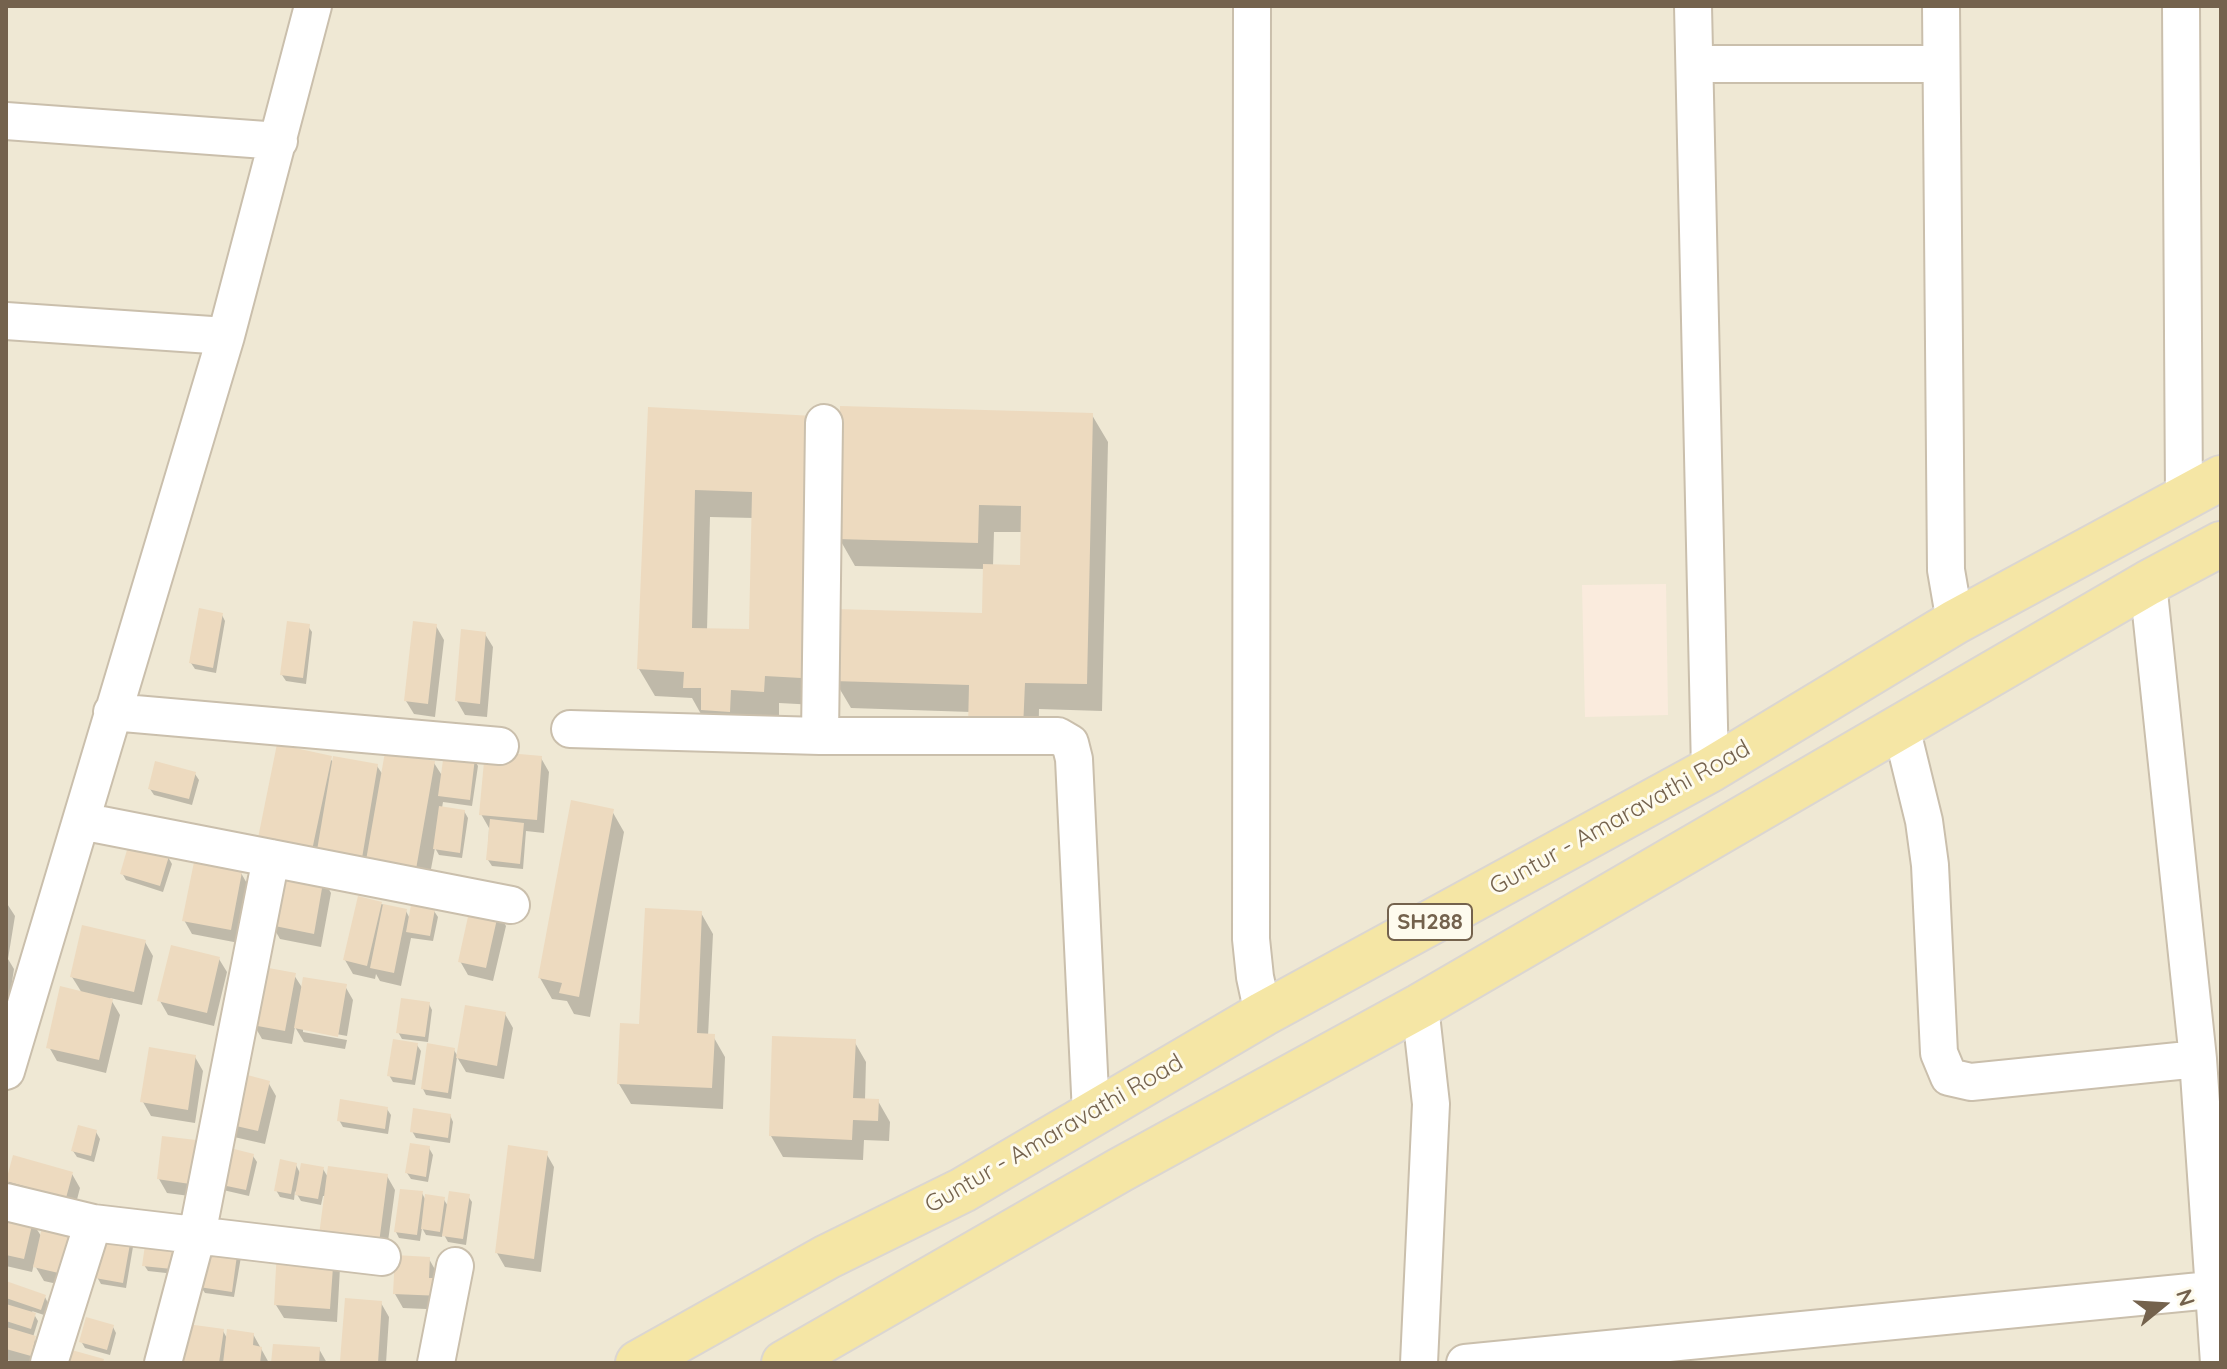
<!DOCTYPE html>
<html>
<head>
<meta charset="utf-8">
<style>
  body { margin:0 }
  #map { position:relative; width:2227px; height:1369px; overflow:hidden; background:#fbf7e8; font-family:Quicksand,sans-serif }
  canvas { display:block }
  .frame { position:absolute; inset:0; border:8px solid #74624d; pointer-events:none }
  .north { position:absolute; left:2123px; top:1265px; width:80px; height:80px; -webkit-text-stroke:6px #fefbee; paint-order:stroke; rotate:72deg; font-size:22px; font-weight:700; line-height:32px; text-align:center; color:#74624d }
  .north::after { content:''; display:block; margin:auto; width:28px; height:36px; background:#74624d; clip-path:polygon(50% 0,100% 100%,50% 72%,0 100%) }
</style>
</head>
<body>
<div id="map">
<canvas width="2227" height="1369"></canvas>
<div class="frame"></div>
<div class="north">N</div>
</div>
<script>
const g = document.querySelector('canvas').getContext('2d');
g.lineJoin = 'round';
function paint(path, color) {
  g.fillStyle = color;
  g.fill(path, 'evenodd');
}
function strokePath(path, color, width, dash) {
  g.strokeStyle = color;
  g.lineWidth = width;
  g.lineCap = dash ? 'butt' : 'round';
  g.setLineDash(dash || []);
  g.stroke(path);
}
function label(font, color, halo, rows, align = 'center') {
  g.font = font + ' Quicksand,sans-serif';
  g.lineWidth = 6;
  g.setLineDash([]);
  g.textBaseline = 'middle';
  g.strokeStyle = halo;
  g.fillStyle = color;
  for (const [text, x, y, turn = 0] of rows) {
    g.save();
    g.translate(x, y);
    g.rotate((+turn || 0) * Math.PI / 180);
    g.textAlign = isNaN(turn) ? turn : align;
    if (halo) g.strokeText(text, 0, 0);
    g.fillText(text, 0, 0);
    g.restore();
  }
}
paint(new Path2D(`
  M6,6H2221V1363H6Z`), '#efe8d4');
paint(new Path2D(`
  M1666,584L1668,715L1585,717L1582,585Z`), '#faebdd');
paint(new Path2D(`
  M650,409L813,417L816,705L779,703V718L718,737L706,715L701,714L692,698L655,696L639,669ZM710,517L754,518L751,631L707,630Z
  M1092,415L1108,442L1102,711L1039,709L1038,755L986,754L971,712L851,708L835,681L984,615L985,569L855,566L839,538ZM994,532H1023L1022,567L993,566Z
  M222,615L225,621L216,673L195,669L191,663Z
  M308,626L312,632L306,684L286,681L282,675Z
  M436,626L444,640L435,717L414,714L406,701Z
  M485,634L493,647L487,717L465,715L457,701Z
  M330,758L334,764L377,766L383,775L434,763L443,777L474,759L478,766L472,806L443,802L442,808L464,811L468,818L462,858L439,855L435,848L426,895L267,856Z
  M541,758L549,772L544,833L526,831L523,869L492,866L488,860L489,828L481,814Z
  M195,774L199,780L192,805L154,795L150,789Z
  M612,811L624,832L590,1017L574,1014L567,1001L552,999L540,978Z
  M168,857L172,864L163,892L126,880L122,873Z
  M241,873L249,887L239,943L192,934L184,920Z
  M323,879L331,893L321,947L280,939L272,925Z
  M6,902L15,916L8,959L14,969L10,995L6,994Z
  M381,904L406,911L410,919L434,911L438,917L433,941L411,938L401,986L380,981L376,974L375,979L353,974L345,960Z
  M498,912L506,926L493,981L468,975L460,961Z
  M701,913L713,934L708,1036H713L725,1057L723,1109L631,1104L619,1084L641,1027Z
  M145,942L153,956L142,1005L110,998L120,1015L106,1073L57,1061L49,1047L82,993L72,977Z
  M219,959L227,972L214,1026L168,1015L160,1001Z
  M294,975L303,989L345,986L353,1000L347,1036L303,1028V1032L347,1040L345,1049L304,1042L295,1027L292,1044L262,1039L254,1025Z
  M429,1004L432,1010L428,1042L402,1039L398,1032Z
  M505,1014L513,1028L504,1079L466,1072L457,1057L451,1099L426,1095L423,1089L454,1050L458,1057Z
  M854,1041L866,1062L865,1100L878,1101L890,1122L889,1141L864,1140L863,1160L783,1157L771,1136Z
  M417,1045L421,1051L415,1085L393,1082L389,1075Z
  M195,1057L203,1071L195,1123L151,1116L143,1102Z
  M268,1082L276,1096L265,1144L234,1137L226,1123Z
  M387,1109L391,1115L388,1134L343,1127L339,1120Z
  M450,1115L453,1122L450,1143L416,1138L412,1131Z
  M96,1132L100,1139L94,1162L77,1157L73,1151Z
  M194,1142L202,1156L197,1197L167,1193L159,1179Z
  M429,1148L433,1155L428,1182L411,1179L407,1173Z
  M546,1153L554,1167L541,1272L505,1267L497,1253Z
  M253,1156L257,1162L249,1196L223,1190L220,1184Z
  M296,1165L301,1175L323,1169L329,1179L387,1176L395,1190L386,1256L326,1196H323L321,1205L301,1201L295,1191L294,1200L280,1197L276,1190Z
  M72,1174L80,1188L74,1211L16,1195L8,1181Z
  M422,1193L426,1201L443,1198L449,1208L468,1196L472,1202L466,1245L448,1242L443,1233L442,1237L426,1235L422,1228L420,1241L399,1238L396,1232Z
  M6,1216L32,1222L75,1288L44,1281L34,1264L32,1272L6,1266Z
  M131,1235L134,1241L126,1288L101,1284L97,1277Z
  M173,1250L177,1257L175,1274L148,1271L144,1265Z
  M237,1250L241,1257L234,1297L205,1293L201,1287Z
  M279,1251L340,1268L337,1322L284,1318L276,1305Z
  M429,1259L437,1273L449,1310L403,1308L395,1294Z
  M6,1283L45,1297L48,1303L44,1315L32,1311L38,1321L33,1337L43,1352L40,1363H18L6,1360Z
  M381,1303L389,1317L386,1363H343L342,1361Z
  M113,1327L116,1333L110,1355L85,1348L81,1341Z
  M223,1331L228,1340L253,1334L269,1363H183Z
  M319,1349L327,1363H273Z`), '#0003');
paint(new Path2D(`
  M840,406L1093,413L1087,684L1025,683L1023,729L968,727L969,685L833,681L835,609L982,613L983,564L1020,565L1021,506L979,505L978,543L837,539Z
  M648,407L814,416L801,678L765,676L764,692L731,690L730,712L701,710V688H683L684,672L637,669ZM695,490L752,492L749,629L692,628Z
  M199,608L223,613L213,668L189,663Z
  M287,621L310,624L303,678L280,675Z
  M413,621L437,624L428,704L404,701Z
  M461,629L486,632L480,704L455,701Z
  M277,744L332,756L311,855L257,843Z
  M485,751L542,756L537,820L479,815Z
  M385,752L435,761L415,875L365,866Z
  M444,753L475,758L470,800L438,796Z
  M333,756L378,764L361,864L316,856Z
  M155,761L196,772L189,799L148,789Z
  M571,800L614,809L579,997L559,993L562,983L538,978Z
  M439,806L465,810L460,853L433,849Z
  M490,819L524,823L520,864L486,860Z
  M129,843L169,856L160,886L120,874Z
  M194,862L242,872L231,930L182,921Z
  M280,869L324,877L314,934L270,925Z
  M358,896L382,902L367,966L343,960Z
  M471,903L499,910L486,968L458,962Z
  M383,904L407,909L394,973L370,968Z
  M411,905L435,909L430,936L406,932Z
  M645,908L702,911L697,1033L715,1034L712,1088L617,1084L620,1023L639,1024Z
  M82,925L146,940L134,992L70,977Z
  M171,945L220,957L207,1013L157,1001Z
  M263,967L296,973L285,1031L252,1025Z
  M303,977L347,984L338,1037L294,1028Z
  M60,986L113,999L99,1060L46,1048Z
  M401,998L430,1002L425,1037L396,1033Z
  M465,1005L506,1012L497,1066L456,1058Z
  M772,1036L856,1039L853,1098L879,1099L878,1121L853,1120L852,1140L769,1136Z
  M393,1039L418,1043L412,1080L387,1076Z
  M427,1043L455,1048L448,1093L421,1089Z
  M149,1047L196,1055L188,1110L140,1102Z
  M236,1072L270,1081L258,1131L223,1123Z
  M340,1099L388,1107L385,1129L337,1121Z
  M413,1108L451,1114L448,1138L410,1132Z
  M78,1125L97,1130L91,1156L71,1151Z
  M162,1136L196,1140L190,1184L157,1179Z
  M410,1143L430,1146L426,1177L405,1173Z
  M508,1145L548,1151L534,1259L495,1253Z
  M226,1147L254,1154L246,1190L217,1184Z
  M13,1155L73,1172L66,1198L6,1181Z
  M280,1159L297,1163L291,1194L274,1191Z
  M301,1163L324,1167L318,1199L295,1195Z
  M328,1166L388,1174L379,1243L319,1235Z
  M400,1189L423,1191L417,1235L394,1232Z
  M449,1191L470,1194L463,1239L442,1236Z
  M425,1194L445,1197L440,1232L421,1229Z
  M6,1214L33,1221L24,1259L6,1255Z
  M43,1223L77,1230L67,1275L33,1267Z
  M104,1228L132,1233L123,1283L95,1278Z
  M206,1243L238,1248L232,1292L199,1287Z
  M145,1245L174,1249L172,1269L142,1266Z
  M277,1249L334,1253L330,1309L274,1305Z
  M395,1255L430,1257L429,1278H444L442,1296L393,1294Z
  M6,1281L46,1295L41,1310L6,1298Z
  M345,1298L382,1301L378,1363L340,1361Z
  M6,1304L36,1313L31,1329L6,1321Z
  M86,1317L114,1325L107,1350L79,1342Z
  M187,1324L224,1329L219,1363H181Z
  M6,1327L36,1336L31,1356L6,1349Z
  M227,1329L254,1333L253,1345L262,1347L260,1363H223Z
  M273,1344L320,1347L319,1363H271Z
  M68,1349L104,1359L103,1363H64Z`), '#eddabf');
const minor = new Path2D(`
  M1252,6L1251,939L1255,977L1263,1014
  M1693,6L1710,770
  M1941,6L1946,570L1955,622
  M2181,6L2184,499
  M1695,64H1941
  M6,121L279,141
  M6,321L226,336
  M2148,583L2198,1059L2219,1363
  M112,712L500,746
  M1901,727L1924,821L1930,865L1939,1053L1949,1077L1971,1082L2198,1059
  M570,729L820,736H1058L1070,743L1074,759L1091,1114
  M820,736L824,423
  M81,821L511,905
  M6,1071L226,336L313,6
  M6,1202L93,1223L382,1257
  M49,1363L93,1223
  M163,1363L197,1235L271,858
  M436,1363L455,1266
  M1419,1363L1431,1104L1420,1006
  M1465,1363L2221,1289`);
const major = new Path2D(`
  M638,1363L827,1257L963,1190L1263,1014L1710,770L1955,622L2221,478
  M784,1363L1120,1170L1420,1006L2148,583L2221,544`);
strokePath(minor, '#cabfac', 40);
strokePath(major, '#dbd6d1', 48);
strokePath(minor, '#fff', 36);
strokePath(major, '#f5e6a5', 44);
for (const [x, y, w] of [
  [1430,922,84]
]) {
  const box = new Path2D();
  box.roundRect(x - w / 2, y - 18, w, 36, 6);
  g.fillStyle = '#fefbee';
  g.fill(box);
  strokePath(box, '#74624d', 2);
}
label('bold 22px', '#74624d', null, [
  ["SH288",1430,922]
]);
label('24px', '#74624d', '#fefbee', [
  ["Guntur - Amaravathi Road",1620,818,-29],
  ["Guntur - Amaravathi Road",1054,1134,-30]
]);
</script>
</body>
</html>
